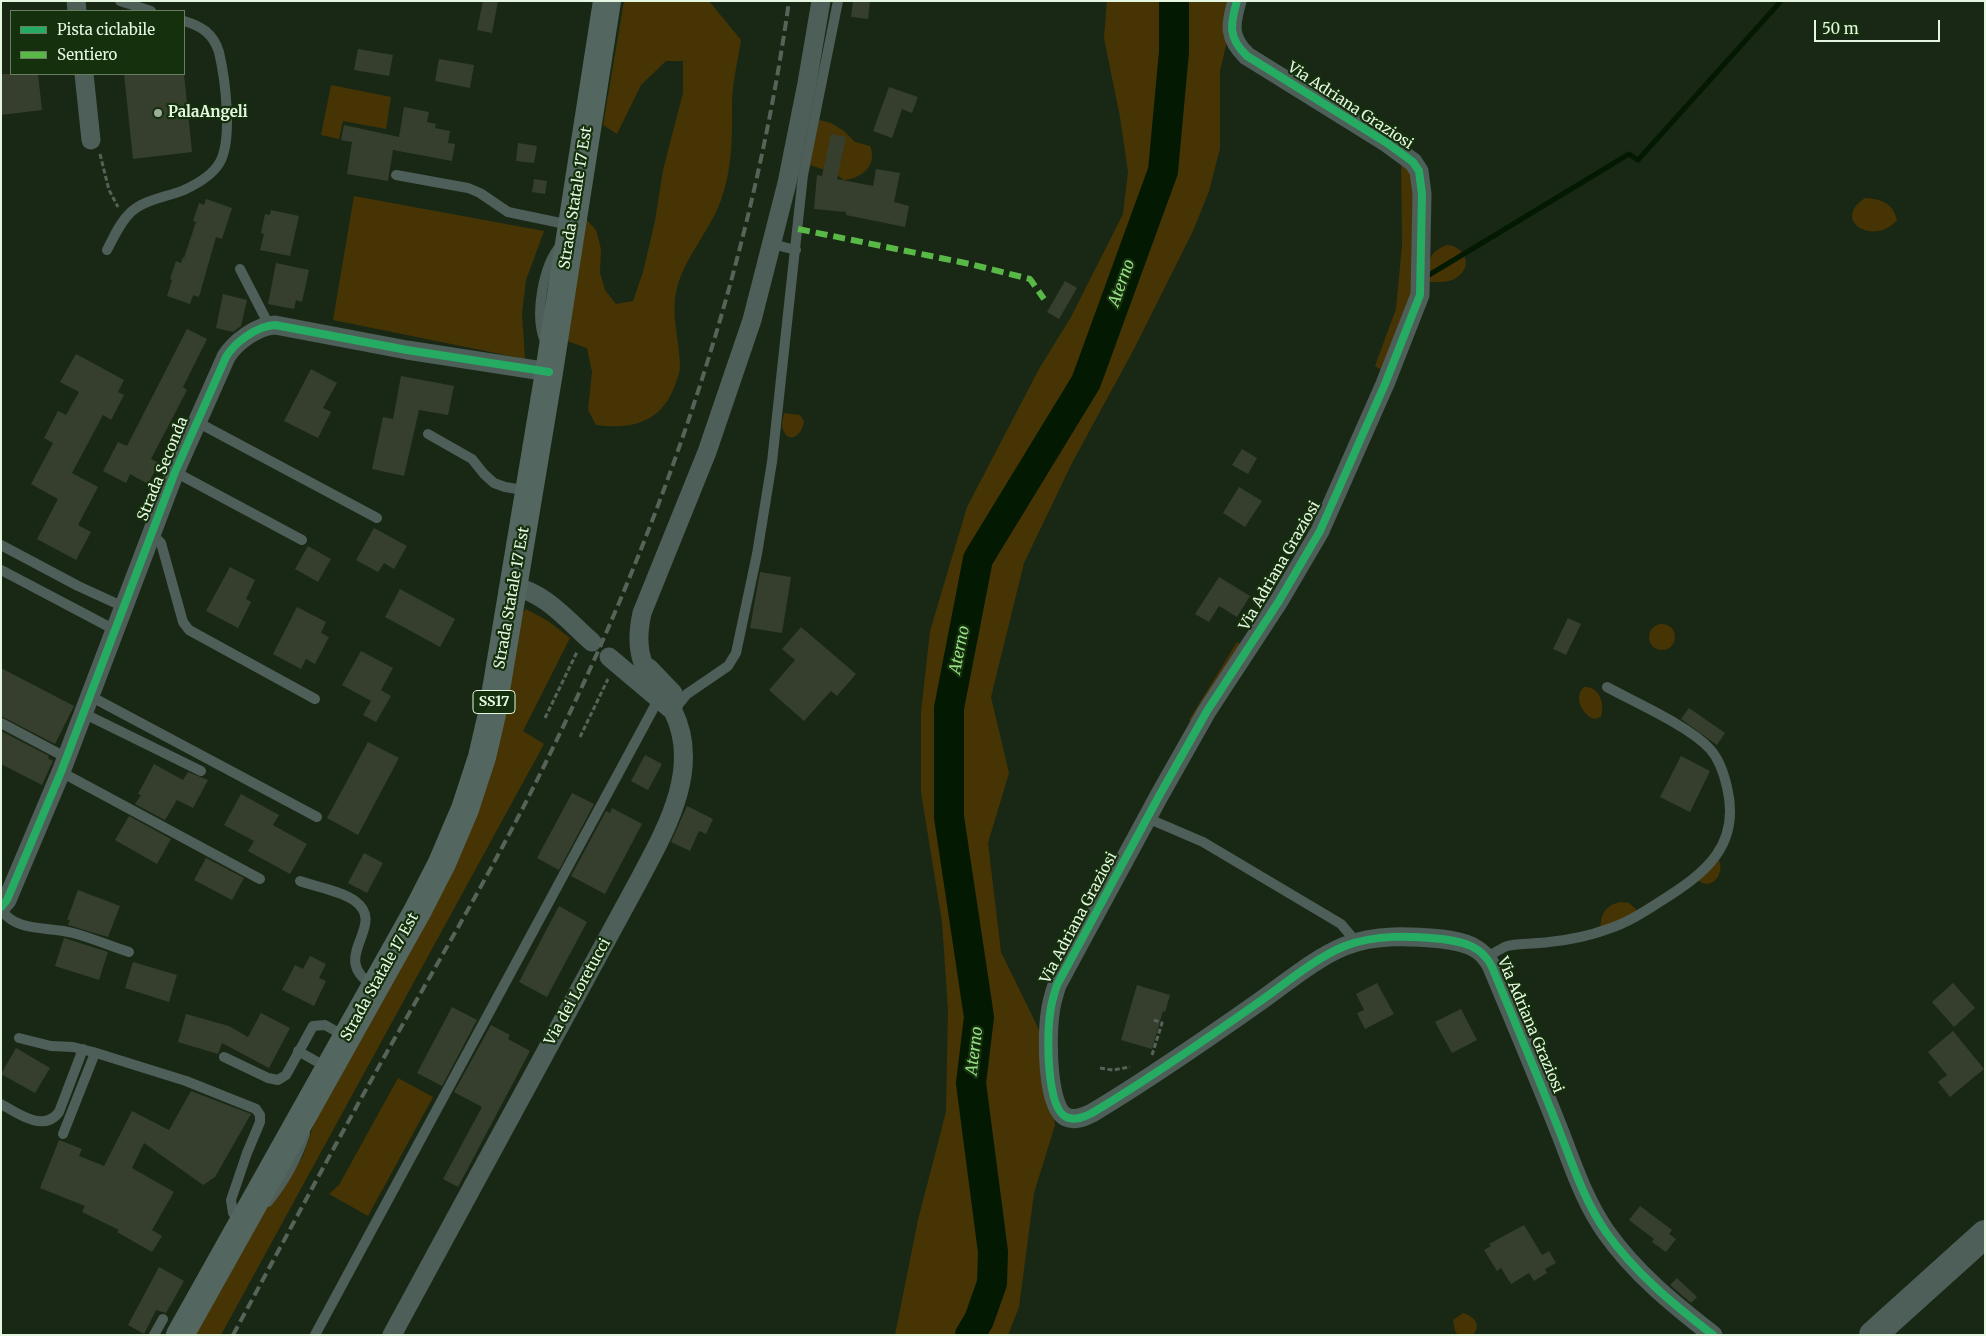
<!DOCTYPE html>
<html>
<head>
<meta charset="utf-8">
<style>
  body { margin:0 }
  #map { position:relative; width:1986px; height:1336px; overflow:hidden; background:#192814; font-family:Merriweather,serif }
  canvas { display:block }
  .frame { position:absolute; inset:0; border:2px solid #e6f7e1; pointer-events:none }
  .legend { position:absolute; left:10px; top:10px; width:175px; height:65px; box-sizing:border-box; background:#14300c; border:1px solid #688061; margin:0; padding:6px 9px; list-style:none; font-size:15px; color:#e6f7e1 }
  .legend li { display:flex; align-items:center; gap:10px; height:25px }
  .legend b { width:25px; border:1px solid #688061 }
  .scale { position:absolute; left:1814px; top:20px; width:126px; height:22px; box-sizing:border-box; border:2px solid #e6f7e1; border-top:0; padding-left:6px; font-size:15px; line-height:18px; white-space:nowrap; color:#e6f7e1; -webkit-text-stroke:4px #14300c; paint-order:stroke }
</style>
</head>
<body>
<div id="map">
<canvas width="1986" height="1336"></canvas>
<div class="frame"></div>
<ul class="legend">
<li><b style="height:6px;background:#26ab63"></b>Pista ciclabile</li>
<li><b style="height:6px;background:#58b947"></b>Sentiero</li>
</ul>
<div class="scale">50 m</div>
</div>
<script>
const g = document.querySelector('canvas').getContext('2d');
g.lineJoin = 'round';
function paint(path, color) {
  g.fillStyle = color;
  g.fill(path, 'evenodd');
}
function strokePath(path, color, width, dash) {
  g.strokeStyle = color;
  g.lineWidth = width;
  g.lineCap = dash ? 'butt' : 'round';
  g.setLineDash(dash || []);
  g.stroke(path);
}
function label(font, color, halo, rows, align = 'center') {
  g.font = font + ' Merriweather,serif';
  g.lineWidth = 4.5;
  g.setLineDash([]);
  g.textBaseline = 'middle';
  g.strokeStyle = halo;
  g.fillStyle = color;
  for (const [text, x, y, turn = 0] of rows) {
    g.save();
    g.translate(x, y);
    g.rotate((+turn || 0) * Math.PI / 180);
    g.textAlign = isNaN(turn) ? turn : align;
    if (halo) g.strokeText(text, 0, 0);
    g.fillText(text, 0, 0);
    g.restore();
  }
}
paint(new Path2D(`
  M624,1H709L741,40C738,60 733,80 732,100C732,131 733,163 723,194C713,228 686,254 677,288C670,314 680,341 680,367C680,373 677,379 675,385C662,422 632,430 596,425L588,410L592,372L587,348L567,341L585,218L596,230L601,249L600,273L605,290L616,304L633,301L643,272L655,221L663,170L683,93V61H666L641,85L617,134L603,125Z
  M1107,1H1245L1227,41L1220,71V148L1209,191L1193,231L1134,349L1072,463L1024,563L991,697L1009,773L988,843L1001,952L1043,1038L1055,1125L1034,1193L1019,1307L1008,1335H895L918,1220L946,1112L948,1010L942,922L921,792V712L930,631L967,507L1039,369L1071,317L1123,214L1128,172L1120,117L1104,38Z
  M331,85L391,97L386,129L343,121L339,139L321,135Z
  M819,120L831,123L844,131L855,142L870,146C878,164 862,179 844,180L834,173L810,165Z
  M1401,152L1416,164L1412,303L1383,371L1375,366L1396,309L1402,245Z
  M354,196L544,231L526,280L522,313L525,359L333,320Z
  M1865,198C1881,199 1893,203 1897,220C1875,247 1830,221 1865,198Z
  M1447,245C1465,246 1474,267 1456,278C1448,283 1438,282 1429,282C1429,263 1426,253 1447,245Z
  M784,413L800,415L804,421C803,433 790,446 783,430C781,425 783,418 784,413Z
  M526,609L548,621L570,638L523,731L544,744L221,1335H185L239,1243L286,1184L303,1156L319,1109L442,877L514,622Z
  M1649 637a13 13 0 1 1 26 0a13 13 0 1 1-26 0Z
  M1237,642L1244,646L1197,724L1189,720Z
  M1584,687C1600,686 1605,704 1601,717L1594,719C1582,714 1573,698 1584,687Z
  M1717,857C1728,871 1711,894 1697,879Z
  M1621,902L1629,903L1639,912L1601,929C1599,915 1607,904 1621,902Z
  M398,1078L433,1097L368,1216L329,1194L339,1185Z
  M1463,1313C1474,1316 1482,1325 1473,1335H1458L1455,1331L1453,1320Z`), '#473405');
strokePath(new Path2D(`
  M1429,275L1629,154L1638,160L1781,1`), '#031902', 5);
strokePath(new Path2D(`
  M970,1335L979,1320L992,1283L993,1252L971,1083L979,1017L949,817V708L978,559L1086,382L1163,171L1174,52V1`), '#031902', 30);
paint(new Path2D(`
  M483,1H498L492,33L477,30Z
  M853,1H870L868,19L851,17Z
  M358,49L393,55L389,76L354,70Z
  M439,59L474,65L470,88L435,81Z
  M1,74H38L42,110L1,115Z
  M124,74H184L192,152L133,159Z
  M889,87L918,97L912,113L902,109L892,138L873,131Z
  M404,107L429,112L427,122L436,124L435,128L450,131L448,143L455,144L452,161L393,150L388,181L347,174L352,142L341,140L344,125L399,137Z
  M831,134L846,137L837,179L873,186L876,169L900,173L894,202L909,206L905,227L846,215V212L814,209L817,175L822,176Z
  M518,143L537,146L534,163L516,161Z
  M534,179L547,181L545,194L532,192Z
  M206,199L232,208L222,239L216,237L199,297L193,295L190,304L167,296L172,280L170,279L176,261L181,263L183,257L184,258L196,222L193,221L199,203L204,205Z
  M271,210L299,216L290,256L260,250L264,234L261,233L265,214L270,215Z
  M276,263L309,270L302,302L296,300L294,309L268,304Z
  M1065,281L1077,288L1059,319L1047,312Z
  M223,294L247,300L241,326L233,332L216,328Z
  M187,329L207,339L183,387L187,390L151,459L159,463L148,484L130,474L126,483L103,471L118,442L127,446Z
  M76,354L124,380L118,392L124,395L111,420L103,415L72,473L98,487L78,525L91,532L76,560L37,539L58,499L31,484L53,443L44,438L58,411L66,415L79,392L60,382Z
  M311,369L337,383L323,408L331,412L318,438L284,421Z
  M401,376L454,386L448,415L419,410L404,476L372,469L383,417L393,419Z
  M1242,449L1257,458L1248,474L1232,465Z
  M1239,487L1262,501L1245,527L1223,513Z
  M374,528L407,546L394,569L384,563L378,572L356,560Z
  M308,546L331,559L318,582L295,569Z
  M230,567L255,580L246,599L251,602L238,628L206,611Z
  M760,572L791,577L782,633L750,628Z
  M1219,577L1250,596L1237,617L1219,606L1209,622L1195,614Z
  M400,589L455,619L440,647L385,617Z
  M297,607L326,622L321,633L329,637L315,664L306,659L301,669L273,654Z
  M1568,618L1581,624L1566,655L1553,649Z
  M801,627L856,674L837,696L831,691L804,721L769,690L795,660L782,649Z
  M361,651L393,668L381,690L391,696L376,722L363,715L371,701L342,685Z
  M1,668L74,706L55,744L1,716Z
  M1689,708L1725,733L1717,745L1681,719Z
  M1,731L49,756L48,758L53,761L42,785L1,764Z
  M368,742L399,758L358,835L327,818Z
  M645,755L662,764L648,790L631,781Z
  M1681,756L1710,771L1690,812L1660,797Z
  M154,764L183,780L188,772L208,780L193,808L177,800L165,820L135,804L141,795L138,794Z
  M572,793L594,804L559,870L557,869L537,858Z
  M241,794L279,815L273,825L307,844L290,874L248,851L254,841L224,825Z
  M687,806L713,819L706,834L699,831L690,851L671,842Z
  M612,808L642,824L605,894L571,876L606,811L610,813Z
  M129,816L171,839L157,864L115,840Z
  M364,853L383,863L367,893L348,883Z
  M206,858L244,878L232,900L194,880Z
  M78,890L120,906L108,937L68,925L70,920H67Z
  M559,906L587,922L547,997L519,982Z
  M64,938L108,952L99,980L55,966Z
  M310,956L326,964L319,978L326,981L314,1006L282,990L295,965L303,969Z
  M133,962L177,975L169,1002L125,988Z
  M1377,983L1394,1014L1365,1029L1357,1013L1364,1010L1356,994Z
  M1953,983L1975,1008L1954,1027L1932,1002Z
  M1137,985L1170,995L1165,1012L1163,1011L1152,1049L1121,1040Z
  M452,1007L477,1020L442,1086L417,1073Z
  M1461,1009L1477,1040L1452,1053L1435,1022Z
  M261,1013L290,1028L269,1068L222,1043L218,1054L178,1042L186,1014L229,1026L248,1037Z
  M1534,1019L1540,1034L1533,1037L1527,1022Z
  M491,1025L510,1035L508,1039L530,1051L458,1187L443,1179L482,1107L454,1092Z
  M1953,1031L1984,1069L1950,1097L1938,1082L1947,1075L1928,1052Z
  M16,1048L50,1068L35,1093L1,1074Z
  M191,1091L251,1114L215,1177L203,1185L144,1143L132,1168L174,1192L152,1230L162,1236L152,1252L117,1232L119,1230L82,1212L85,1206L40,1188L59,1140L82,1149L79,1156L104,1166L132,1111L169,1130Z
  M1640,1206L1672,1230L1669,1234L1676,1239L1666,1252L1652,1242L1654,1239L1629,1220Z
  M1524,1225L1542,1255L1549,1251L1556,1263L1545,1269L1547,1273L1534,1281L1529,1273L1511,1284L1501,1268L1497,1271L1484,1250L1491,1246L1489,1244Z
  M159,1267L184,1281L166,1313L156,1310L144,1334L128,1325Z
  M1677,1278L1697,1297L1691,1303L1670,1285Z`), '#363f2e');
strokePath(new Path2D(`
  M100,154L109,190L118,207
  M545,718L577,652
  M580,737L608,679
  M1152,1055L1162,1023L1154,1020
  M1100,1068L1113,1070L1130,1067`), '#54625a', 3, [5, 2.5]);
strokePath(new Path2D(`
  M120,1L151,11
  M396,175L468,188L480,193L508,212L570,225
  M772,244L796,250
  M107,250C114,237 120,222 131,212C146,199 167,197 184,190C197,184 213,175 220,162C233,138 225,78 219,52C213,33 201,26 184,21
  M240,269L269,325
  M545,341C534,316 543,265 561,245
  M197,422L377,518
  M428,434L472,459L484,474L494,483L505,487L529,491
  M175,472L302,540
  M151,535L156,538L161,543L183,622L189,630L315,699
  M1,545L78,586L124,607
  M1,570L115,630
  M90,696L317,817
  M675,709L687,694L728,666L736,653L757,554L772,462L803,175L838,1
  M83,713L201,771
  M1,723L67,758
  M61,772L260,879
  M1147,818L1203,842L1341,924L1357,943
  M300,881C316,887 342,891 355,901C389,926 326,958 374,986
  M1,909C15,933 50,926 73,933C92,938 110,946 129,952
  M1487,957C1494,953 1500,949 1507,946C1520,943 1535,944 1549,942C1569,940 1589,936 1608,929C1627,923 1644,912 1661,901C1706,873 1741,845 1727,787C1724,774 1720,760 1710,749C1689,726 1636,703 1607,687
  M19,1038L51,1046L73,1047L93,1052L186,1081L256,1109L260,1115V1122L247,1153L231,1200L233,1213L242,1221
  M298,1051L328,1068
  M224,1057L268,1078L278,1080L286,1075L313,1026L325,1025L346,1037
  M1,1104C17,1113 44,1133 59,1112L83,1049
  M63,1134L95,1053
  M268,1202C284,1182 297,1159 305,1134
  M154,1335L163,1319
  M315,1335L658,700`), '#4e5e58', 10);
strokePath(new Path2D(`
  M76,1L77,11
  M1237,1C1230,25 1228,38 1247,56L1387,143L1413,162L1419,171L1422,194L1420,295L1385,384L1320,531L1279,601L1207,711L1159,796L1057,985C1054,994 1051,1004 1050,1014C1047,1034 1046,1107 1066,1117C1075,1121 1084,1117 1092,1113C1149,1079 1205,1040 1259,1002C1285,984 1315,958 1345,946C1376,934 1410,936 1442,939C1464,942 1482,946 1492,967C1514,1020 1536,1072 1557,1125C1572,1162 1583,1199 1606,1232C1635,1273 1673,1304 1713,1335
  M84,74L91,140
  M514,587C545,592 569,622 592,642
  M649,668L673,693V711
  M656,694C642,663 634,649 642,613L707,452L752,320L787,183L807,83L821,1
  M1,907L7,900L61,772L175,472L226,357C235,342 257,326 275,325L407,350L549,372
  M392,1335L638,882C665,831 702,769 673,711L609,657`), '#4e5e58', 19);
strokePath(new Path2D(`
  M1873,1335L1985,1234`), '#4d5f58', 28);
strokePath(new Path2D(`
  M180,1335L418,910L442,863L465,809L482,757L492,714L549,372L607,1`), '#536760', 28);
strokePath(new Path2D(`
  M233,1335C284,1241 334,1146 387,1052C441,957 497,862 545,764C664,524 752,267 789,1`), '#556359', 4, [10, 5]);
strokePath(new Path2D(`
  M798,229L970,264L1030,279L1044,299`), '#58b947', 6, [12, 6]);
strokePath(new Path2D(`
  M1237,1C1230,25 1228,38 1247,56L1387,143L1413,162L1419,171L1422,194L1420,295L1385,384L1320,531L1279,601L1207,711L1159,796L1057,985C1054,994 1051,1004 1050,1014C1047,1034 1046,1107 1066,1117C1075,1121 1084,1117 1092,1113C1149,1079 1205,1040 1259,1002C1285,984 1315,958 1345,946C1376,934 1410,936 1442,939C1464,942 1482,946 1492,967C1514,1020 1536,1072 1557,1125C1572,1162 1583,1199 1606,1232C1635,1273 1673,1304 1713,1335
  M1,907L7,900L61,772L175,472L226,357C235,342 257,326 275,325L407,350L549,372`), '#26ab63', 8);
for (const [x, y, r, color] of [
  [158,113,5,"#9eaf99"]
]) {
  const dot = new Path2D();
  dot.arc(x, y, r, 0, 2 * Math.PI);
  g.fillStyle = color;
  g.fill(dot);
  strokePath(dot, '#14300c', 2);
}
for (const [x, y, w] of [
  [494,702,42]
]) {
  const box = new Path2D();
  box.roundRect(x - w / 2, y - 11.5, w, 23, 4);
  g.fillStyle = '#14300c';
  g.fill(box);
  strokePath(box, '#e6f7e1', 1);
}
label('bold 14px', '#e6f7e1', null, [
  ["SS17",494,702]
]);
label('15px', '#e6f7e1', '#14300c', [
  ["Via Adriana Graziosi",1350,106,33],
  ["Strada Statale 17 Est",576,198,-81],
  ["Strada Seconda",163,469,-68],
  ["Via Adriana Graziosi",1280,566,-60],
  ["Strada Statale 17 Est",512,598,-80],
  ["Via Adriana Graziosi",1079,918,-62],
  ["Strada Statale 17 Est",380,977,-61],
  ["Via dei Loretucci",578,992,-61],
  ["Via Adriana Graziosi",1530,1025,67]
]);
label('bold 15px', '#e6f7e1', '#14300c', [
  ["PalaAngeli",168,113]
], 'left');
label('italic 16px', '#97df86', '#14300c', [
  ["Aterno",1122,283,-70],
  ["Aterno",960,650,-79],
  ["Aterno",975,1051,-83]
]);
</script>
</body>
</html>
